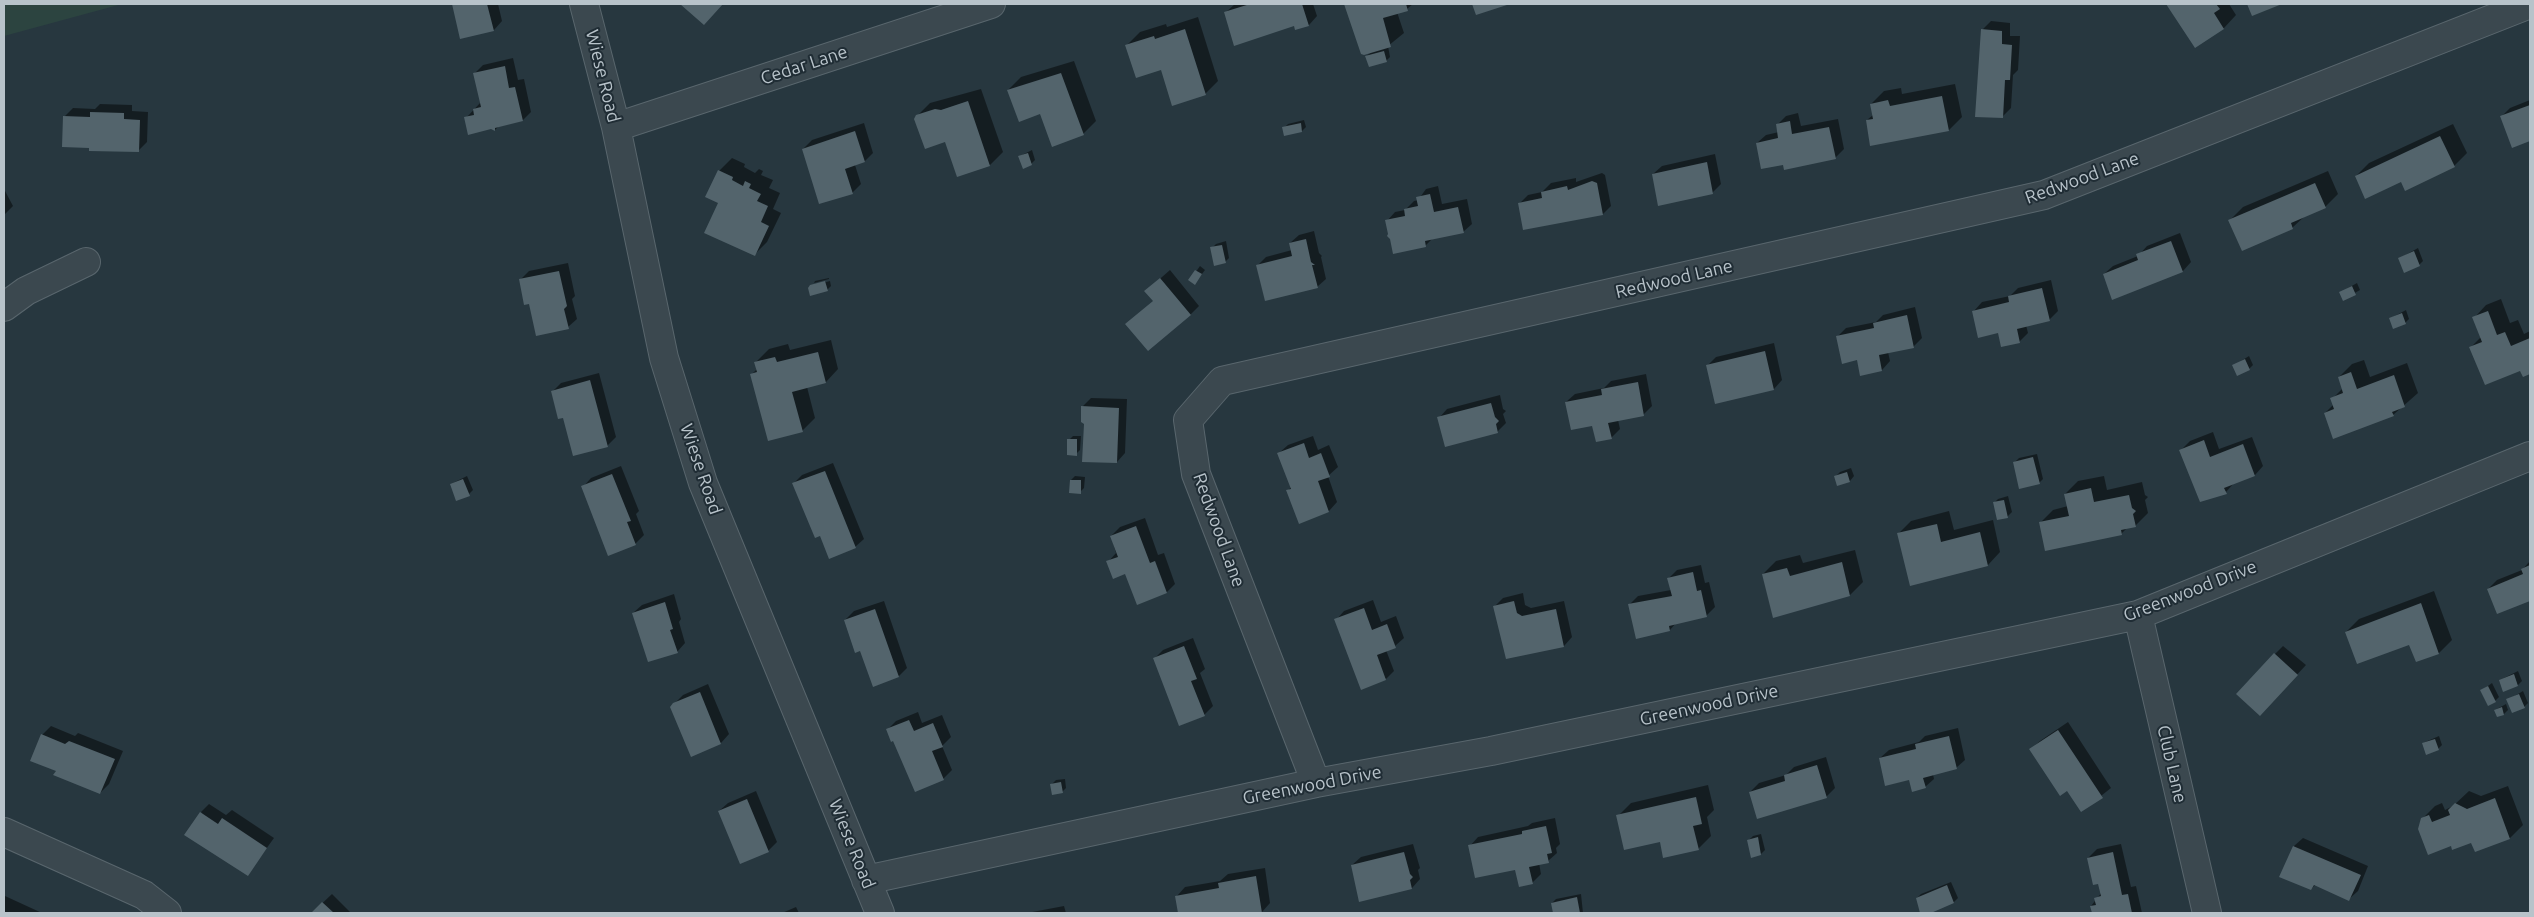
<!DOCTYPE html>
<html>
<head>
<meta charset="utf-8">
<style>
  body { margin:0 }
  #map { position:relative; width:2534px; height:917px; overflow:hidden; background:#27373f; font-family:Ubuntu,sans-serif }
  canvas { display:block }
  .frame { position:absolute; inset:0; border:5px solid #b8c3ca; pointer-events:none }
</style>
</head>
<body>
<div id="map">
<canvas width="2534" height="917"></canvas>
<div class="frame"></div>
</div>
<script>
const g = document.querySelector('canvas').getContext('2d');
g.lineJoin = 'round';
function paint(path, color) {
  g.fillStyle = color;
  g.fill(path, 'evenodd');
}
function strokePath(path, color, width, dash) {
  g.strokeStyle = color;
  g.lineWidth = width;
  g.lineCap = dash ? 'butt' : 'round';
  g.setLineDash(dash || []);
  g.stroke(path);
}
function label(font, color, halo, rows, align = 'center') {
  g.font = font + ' Ubuntu,sans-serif';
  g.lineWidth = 4;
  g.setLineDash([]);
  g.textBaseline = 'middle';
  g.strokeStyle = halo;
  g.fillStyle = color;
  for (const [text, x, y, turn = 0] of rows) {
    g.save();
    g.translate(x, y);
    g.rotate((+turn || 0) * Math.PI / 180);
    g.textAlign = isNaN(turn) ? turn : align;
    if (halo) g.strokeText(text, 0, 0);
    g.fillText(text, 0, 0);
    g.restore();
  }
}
paint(new Path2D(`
  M4,4H122L4,36Z`), '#2c4440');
paint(new Path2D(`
  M453,4H498L502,21L494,30L461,38Z
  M1235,4H1313L1317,16L1309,25L1225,13Z
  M1346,4H1413L1407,9L1397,12L1404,33L1388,46L1390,57L1386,61L1367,56L1373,50L1362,53Z
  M2168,4H2229L2236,15L2224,28L2196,46Z
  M1198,17L1218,81L1205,94L1127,45L1140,32L1166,24L1167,27Z
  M1991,21L2010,23V36H2020L2018,70L2013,75L2011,108L2002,117L1982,30Z
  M513,58L518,80L524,79L531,112L523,120L499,126L495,130L466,118L481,102L474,74L483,65Z
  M1074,61L1096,121L1083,134L1041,113L1008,90L1021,77Z
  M1955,84L1962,117L1949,130L1867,120L1873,115L1871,104L1884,91L1901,88L1902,94Z
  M981,89L1003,152L990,165L946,141L917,116L930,103Z
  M2530,100V139L2513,146L2502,116L2510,108Z
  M100,104L132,105V111L148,112L147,142L138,151L90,147L64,117L73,108L95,109Z
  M1798,113L1801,126L1838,119L1844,149L1835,158L1784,163L1757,143L1766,135L1779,132L1777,125L1786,116Z
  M1304,120L1306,127L1302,131L1284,128L1288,124Z
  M864,123L873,153L865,161L855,165L861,184L852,193L803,149L812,140Z
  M2453,124L2467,153L2454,166L2402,181L2356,176L2369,163Z
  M1032,150L1035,160L1031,164L1020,156Z
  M1715,154L1721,184L1712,193L1653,174L1662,166Z
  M732,158L745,164L744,167L755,173L759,169L763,171L761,175L773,180L769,188L780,193L773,209L781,213L767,242L754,255L719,202V171Z
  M2328,171L2338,194L2325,207L2306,215L2292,228L2230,220L2243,207Z
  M1602,173L1605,175L1611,206L1603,214L1519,204L1528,195L1542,192L1551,183L1576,178V182Z
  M1438,186L1442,204L1467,199L1472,224L1463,232L1432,239L1426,245L1394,252L1387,221L1395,212L1405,210L1414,201L1418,200L1426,189Z
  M4,189L13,206L4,215Z
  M1314,231L1319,253L1322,256L1321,257L1326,279L1317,287L1258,265L1266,257L1292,250L1290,243L1299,235Z
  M2180,233L2191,262L2183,271L2113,298L2104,274L2113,266L2138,256L2147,246Z
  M1226,241L1229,258L1225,262L1212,248L1216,244Z
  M2418,248L2423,261L2419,265L2400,258Z
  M568,263L575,296L572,299L577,319L568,327L530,303L520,280L529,271Z
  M1200,266L1205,270L1195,283L1190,280Z
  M1170,270L1199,306L1190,315L1154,301L1146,291Z
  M829,278V279L814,283L815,281Z
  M2051,280L2058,311L2049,320L2026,325L2028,333L2019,342L1999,332L1974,311L1982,302L2010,296L2018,288Z
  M830,281L831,286L827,290L812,286Z
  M2357,283L2360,290L2344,299L2341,292Z
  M2501,299L2510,323L2518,320L2524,334L2530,331V372L2523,375L2521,369L2471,347L2481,337L2474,318L2486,305Z
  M1915,307L1922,338L1913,347L1888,352L1890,361L1882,370L1857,359L1837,337L1846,328L1876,322L1883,315Z
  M2406,310L2409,319L2405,323L2391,318Z
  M831,340L838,369L826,382L807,387L815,418L802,431L752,374L757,369L756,362L769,349L788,344L790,350Z
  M1774,343L1782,380L1774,389L1708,365L1716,357Z
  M2249,356L2253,365L2249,369L2233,366Z
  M2364,360L2370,377L2407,363L2418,393L2393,415L2325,413L2334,404L2332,399L2343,388L2339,377L2352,364Z
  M599,373L616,437L607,446L564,416L552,392L561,383Z
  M1646,374L1652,406L1644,414L1618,420L1620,429L1611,438L1566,402L1575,394L1604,388L1611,381Z
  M1500,395L1503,409L1506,411L1503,414L1506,423L1497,432L1439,418L1447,409Z
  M1091,398L1127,399L1125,453L1117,462L1085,424L1082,407Z
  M2213,432L2219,449L2252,437L2263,466L2255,475L2234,483L2226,492L2181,450L2190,441Z
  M1073,436H1081L1080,450L1076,454L1069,440Z
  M1313,436L1318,450L1329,445L1338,467L1328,476L1337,502L1329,511L1288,491L1291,487L1279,453L1288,445Z
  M2037,454L2043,479L2039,483L2015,462L2019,458Z
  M833,463L864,539L855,547L794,483L802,475Z
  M621,466L639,511L636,514L644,535L635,544L583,487L591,478Z
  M1851,468L1854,476L1850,481L1838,484L1836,476L1840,472Z
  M467,476L473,490L469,494L451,484Z
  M1075,476L1085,477L1084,488L1080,492L1071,480Z
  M2104,476L2107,490L2142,482L2145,495L2148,497L2145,500L2148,513L2135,526L2127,528L2121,534L2040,523L2053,510L2068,506L2065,494L2078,481Z
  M2008,496L2012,512L2008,516L1998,519L1994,503L1998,499Z
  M1949,511L1954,530L1993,520L2000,552L1988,565L1898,534L1911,521Z
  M1145,518L1158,555L1164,553L1175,584L1167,592L1137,603L1126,572L1108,562L1116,553L1111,536L1120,527Z
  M1855,550L1863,582L1850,595L1774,616L1763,574L1776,561L1800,555L1803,563Z
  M2530,561V599L2498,613L2488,589L2497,580L2522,570Z
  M1701,565L1705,583L1709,582L1715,607L1706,616L1676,623L1670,630L1630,604L1638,596L1671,590L1669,578L1677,570Z
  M2434,591L2452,640L2439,653L2417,661L2410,643L2346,632L2359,619Z
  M1523,593L1525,605L1531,608L1564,601L1572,637L1564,646L1495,606L1503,598Z
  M674,594L681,619L679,622L685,643L677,652L633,613L642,605Z
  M1373,600L1381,622L1396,616L1404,638L1395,646L1386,650L1394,671L1386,679L1336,620L1344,611Z
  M884,601L907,668L899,676L861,650L845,620L854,611Z
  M1193,638L1205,669L1200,673L1213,706L1204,715L1155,658L1163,650Z
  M2283,646L2306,665L2268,706L2275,654Z
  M2518,671L2522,681L2518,685L2500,680Z
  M2492,683L2499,697L2495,701L2481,691Z
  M708,684L729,734L721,743L674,704L683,695Z
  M2523,691L2528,703L2524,707L2508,700Z
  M2506,704L2508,710L2504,714L2495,710Z
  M918,712L922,723L942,715L951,737L942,746L952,770L943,779L894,740L887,730L896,721Z
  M2068,722L2111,788L2082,811L2068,790L2031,749L2040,741Z
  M51,726L75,736L78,733L123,751L109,784L100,793L57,770L42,735Z
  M1958,728L1965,760L1956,768L1933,774L1934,779L1925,787L1880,758L1889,750L1919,742L1925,736Z
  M2439,736L2442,745L2438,749L2423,743Z
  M1826,757L1835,788L1826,797L1750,792L1759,783L1786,775L1794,767Z
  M1065,779L1066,788L1062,792L1052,784L1056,780Z
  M1708,785L1714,810L1707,817L1711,836L1698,849L1661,840L1618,816L1631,803Z
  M2508,786L2523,825L2510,838L2475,851L2472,842L2422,819L2435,806L2442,803L2445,810L2453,806L2469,791L2481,796Z
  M756,791L777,842L768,851L719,811L728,803Z
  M209,804L226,815L232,810L274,838L248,874L201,812Z
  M1555,818L1560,844L1556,848L1557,853L1548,861L1539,863L1541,874L1532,883L1516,868L1470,846L1478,837L1528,826L1532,823Z
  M1761,834L1765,850L1761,854L1749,840L1753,836Z
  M2303,838L2368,866L2358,891L2349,899L2316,884L2311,889L2281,876L2294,846Z
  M1413,844L1420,868L1418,870L1420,879L1412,888L1360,900L1352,865L1361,857Z
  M2121,844L2131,887L2136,886L2142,913H2093L2091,906L2102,892L2088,858L2097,849Z
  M1265,868L1270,903L1262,912L1180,913L1177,896L1185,887L1220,881L1228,874Z
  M1951,882L1958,898L1954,902L1928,913H1922L1917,898L1921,894Z
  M332,894L351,913H312Z
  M1581,894L1583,913H1554L1552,903L1556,899Z
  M5,896L42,913H4Z
  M1064,906L1066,913H1027Z
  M796,907L799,913H782Z`), '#0007');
paint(new Path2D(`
  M452,4H487L494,31L460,39Z
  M680,4H723L704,25Z
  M1250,4H1302L1309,26L1295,30L1294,26L1234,46L1224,12Z
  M1344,4H1406L1408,11L1383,18L1391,47L1364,55L1361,54Z
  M1472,4H1510L1476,15Z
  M2166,4H2216L2220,9L2214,13L2224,29L2195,48Z
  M2247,4H2282L2252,16Z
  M1185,29L1206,95L1172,106L1161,70L1136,78L1125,45L1154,36L1155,39Z
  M1981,29L2002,31V44L2012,45L2010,80H2005L2003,118L1975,117Z
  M1384,51L1387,62L1369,67L1365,56Z
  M505,66L509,88L515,87L523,121L495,128V131L491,129L468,135L464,117L474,115L473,109L481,107L473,73Z
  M1061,73L1084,135L1052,147L1040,114L1019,122L1007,90Z
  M1942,96L1949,131L1870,146L1866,120L1873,119L1870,104L1888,100L1890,106Z
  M968,101L990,166L957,177L945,142L925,149L914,119L916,115L935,109L941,110Z
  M2530,105V141L2512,148L2500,116Z
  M90,112L124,113V119L140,120L139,152L89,151V148L62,147L63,116L90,117Z
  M1790,121L1792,134L1829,127L1836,159L1784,170L1783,165L1761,169L1756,143L1778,138L1776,124Z
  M1301,123L1302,132L1284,136L1282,127Z
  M855,131L865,162L845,169L853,194L819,204L802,149Z
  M2440,136L2455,167L2405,191L2401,182L2365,199L2355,176Z
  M1028,153L1032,165L1023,169L1018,156Z
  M1707,162L1713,194L1658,206L1652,174Z
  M718,170L733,177L732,180L743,186L745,181L751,184L749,188L761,194L757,201L768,206L761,222L769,226L755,256L704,233L718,203L705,197Z
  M1592,181L1597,183L1603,215L1523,230L1518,203L1542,198L1541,192L1567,186L1568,190Z
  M2315,183L2326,208L2291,223L2293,229L2242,251L2228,220Z
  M1430,194L1434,212L1458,207L1464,233L1425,241L1426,247L1393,254L1390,239L1387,236L1388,234L1385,220L1405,216L1404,209L1418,206L1416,197Z
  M1306,239L1311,262L1315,265H1312L1318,288L1265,301L1256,265L1292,256L1289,243Z
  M2171,241L2183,272L2112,300L2103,274L2138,260L2136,254Z
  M1222,245L1226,263L1214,266L1210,247Z
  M2414,251L2420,266L2404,273L2398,258Z
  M1195,270L1202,274L1195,285L1188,280Z
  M559,271L567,306L564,309L569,329L536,336L529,304L524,305L519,279Z
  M1160,278L1191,315L1148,351L1125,324L1153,301L1144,291Z
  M825,281L828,291L810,296L808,288L810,285Z
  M2352,286L2356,295L2343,301L2339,292Z
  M2042,288L2050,321L2017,329L2020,343L2001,347L1998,333L1978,338L1972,311L2009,302L2008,296Z
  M2488,311L2497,335L2505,332L2511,346L2530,338V374L2523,377L2520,371L2485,385L2469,347L2482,342L2472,317Z
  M2402,313L2406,324L2393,329L2389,318Z
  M1907,315L1914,348L1879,355L1882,371L1860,376L1857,360L1842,364L1836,336L1874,328L1873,323Z
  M1765,351L1774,390L1715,404L1706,365Z
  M818,352L826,383L792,392L803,432L768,441L750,374L757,372L754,362L775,357L777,362Z
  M2245,359L2250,370L2237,376L2232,365Z
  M2351,372L2357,389L2394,375L2405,407L2392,412L2394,416L2333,439L2324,413L2334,409L2330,398L2343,393L2338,377Z
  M590,380L608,447L573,456L563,418L558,419L551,391Z
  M1638,382L1644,416L1608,423L1612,439L1596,442L1592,426L1571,430L1565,402L1602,395L1601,389Z
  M1491,403L1495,417L1499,421L1496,424L1498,433L1445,447L1437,417Z
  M1081,406L1119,408L1117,463L1082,462L1084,424L1081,422Z
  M1067,439H1077V456L1067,455Z
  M2204,440L2210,457L2243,444L2255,476L2224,488L2227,494L2200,502L2179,450Z
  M1304,443L1309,458L1321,453L1330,477L1318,481L1329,512L1299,524L1286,490L1291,489L1277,453Z
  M2033,457L2040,484L2019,489L2013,462Z
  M825,471L856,548L829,559L820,536L815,538L792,483Z
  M1847,472L1850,482L1837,486L1834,476Z
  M612,474L631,521L627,522L636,545L608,556L581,486Z
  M463,479L470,496L456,501L450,484Z
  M1070,480H1081V494L1069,493Z
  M2091,488L2094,502L2129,495L2132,508L2136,511L2133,514L2136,527L2121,530L2122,535L2045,551L2039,522L2069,516L2064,494Z
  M2004,500L2008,518L1997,520L1993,502Z
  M1937,524L1941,542L1980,532L1988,566L1910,586L1897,533Z
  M1136,526L1150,563L1155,561L1167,593L1137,605L1125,574L1113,579L1106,561L1118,557L1110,536Z
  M1842,562L1850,596L1773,618L1762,574L1787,568L1790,576Z
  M2530,565V601L2497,614L2487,589L2523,574L2521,569Z
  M1693,572L1697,591L1701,590L1707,617L1669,626L1670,631L1636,639L1628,604L1672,596L1667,578Z
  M1514,601L1517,613L1522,616L1556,609L1564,647L1506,659L1493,606Z
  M665,602L673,629L670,630L678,653L648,662L632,613Z
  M2421,603L2439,654L2416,662L2409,645L2357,664L2345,632Z
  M1364,608L1372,630L1387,624L1396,648L1377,655L1386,680L1361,690L1334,619Z
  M875,609L899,677L873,687L860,651L855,653L844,620Z
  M1184,646L1197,679L1191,681L1205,716L1179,726L1153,658Z
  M2274,653L2298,675L2260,716L2236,694Z
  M2514,674L2518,686L2503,692L2499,680Z
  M2488,686L2496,702L2488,706L2480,690Z
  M700,692L721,744L691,757L670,707L673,703Z
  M2519,694L2525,708L2512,713L2506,699Z
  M2502,707L2504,715L2497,717L2494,710Z
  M909,720L914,731L933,723L943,747L932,751L944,780L915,792L893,741L891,742L886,729Z
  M2058,730L2103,798L2081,812L2067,791L2060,796L2029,749Z
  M41,734L65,744L69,741L115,759L100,794L53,775L56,771L30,761Z
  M1949,736L1957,769L1923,778L1926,788L1912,792L1909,780L1885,786L1879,758L1916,749L1915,744Z
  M2435,739L2439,750L2426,755L2422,743Z
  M1817,765L1827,798L1757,819L1749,792L1785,781L1784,775Z
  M1061,782L1063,793L1052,795L1050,784Z
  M1696,797L1702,824L1693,826L1699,850L1663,858L1660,842L1624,850L1616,815Z
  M2495,798L2510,839L2475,852L2471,843L2452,850L2451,846L2428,855L2418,829L2421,818L2429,815L2432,822L2450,815L2448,810L2455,803L2467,809Z
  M747,799L769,852L740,864L718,811Z
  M200,812L218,824L222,818L267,848L248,876L184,835Z
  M1546,826L1552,853L1547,854L1549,863L1529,867L1533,884L1519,887L1515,870L1475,878L1468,845L1522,834V831Z
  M1758,837L1761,855L1751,858L1747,840Z
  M2293,846L2361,875L2349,901L2314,885L2311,890L2279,877Z
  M1404,852L1410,874L1413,877L1410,880L1412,889L1359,902L1351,865Z
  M2113,852L2122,895L2128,894L2132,913H2092L2090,906L2096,905L2094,898L2101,896L2098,884L2093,885L2087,858Z
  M1256,876L1262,913H1178L1175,896L1219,888L1218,883Z
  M1947,885L1954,903L1931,913H1920L1916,898Z
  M1577,897L1580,913H1553L1551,903Z
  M322,902L334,913H311Z`), '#53646c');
const minor = new Path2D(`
  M584,4L616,127L664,358L703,483L880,913
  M616,127L991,4
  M4,307L26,291L86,262
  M2138,615L2207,913
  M1316,783L1196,474L1188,420L1222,381L2044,195L2530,4
  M4,832L144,895L167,913
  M866,880L1316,783L1491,751L2138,615L2530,456`);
strokePath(minor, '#59666d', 30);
strokePath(minor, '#3b484f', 28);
label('18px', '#b8c3ca', '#202d35', [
  ["Cedar Lane",804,65,-18],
  ["Wiese Road",603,76,76],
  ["Redwood Lane",2082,178,-20],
  ["Redwood Lane",1674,279,-13],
  ["Wiese Road",701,469,71],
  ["Redwood Lane",1219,530,70],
  ["Greenwood Drive",2190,591,-21],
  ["Greenwood Drive",1709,705,-12],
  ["Club Lane",2172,764,77],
  ["Greenwood Drive",1312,785,-11],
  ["Wiese Road",852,844,68]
]);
</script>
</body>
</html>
